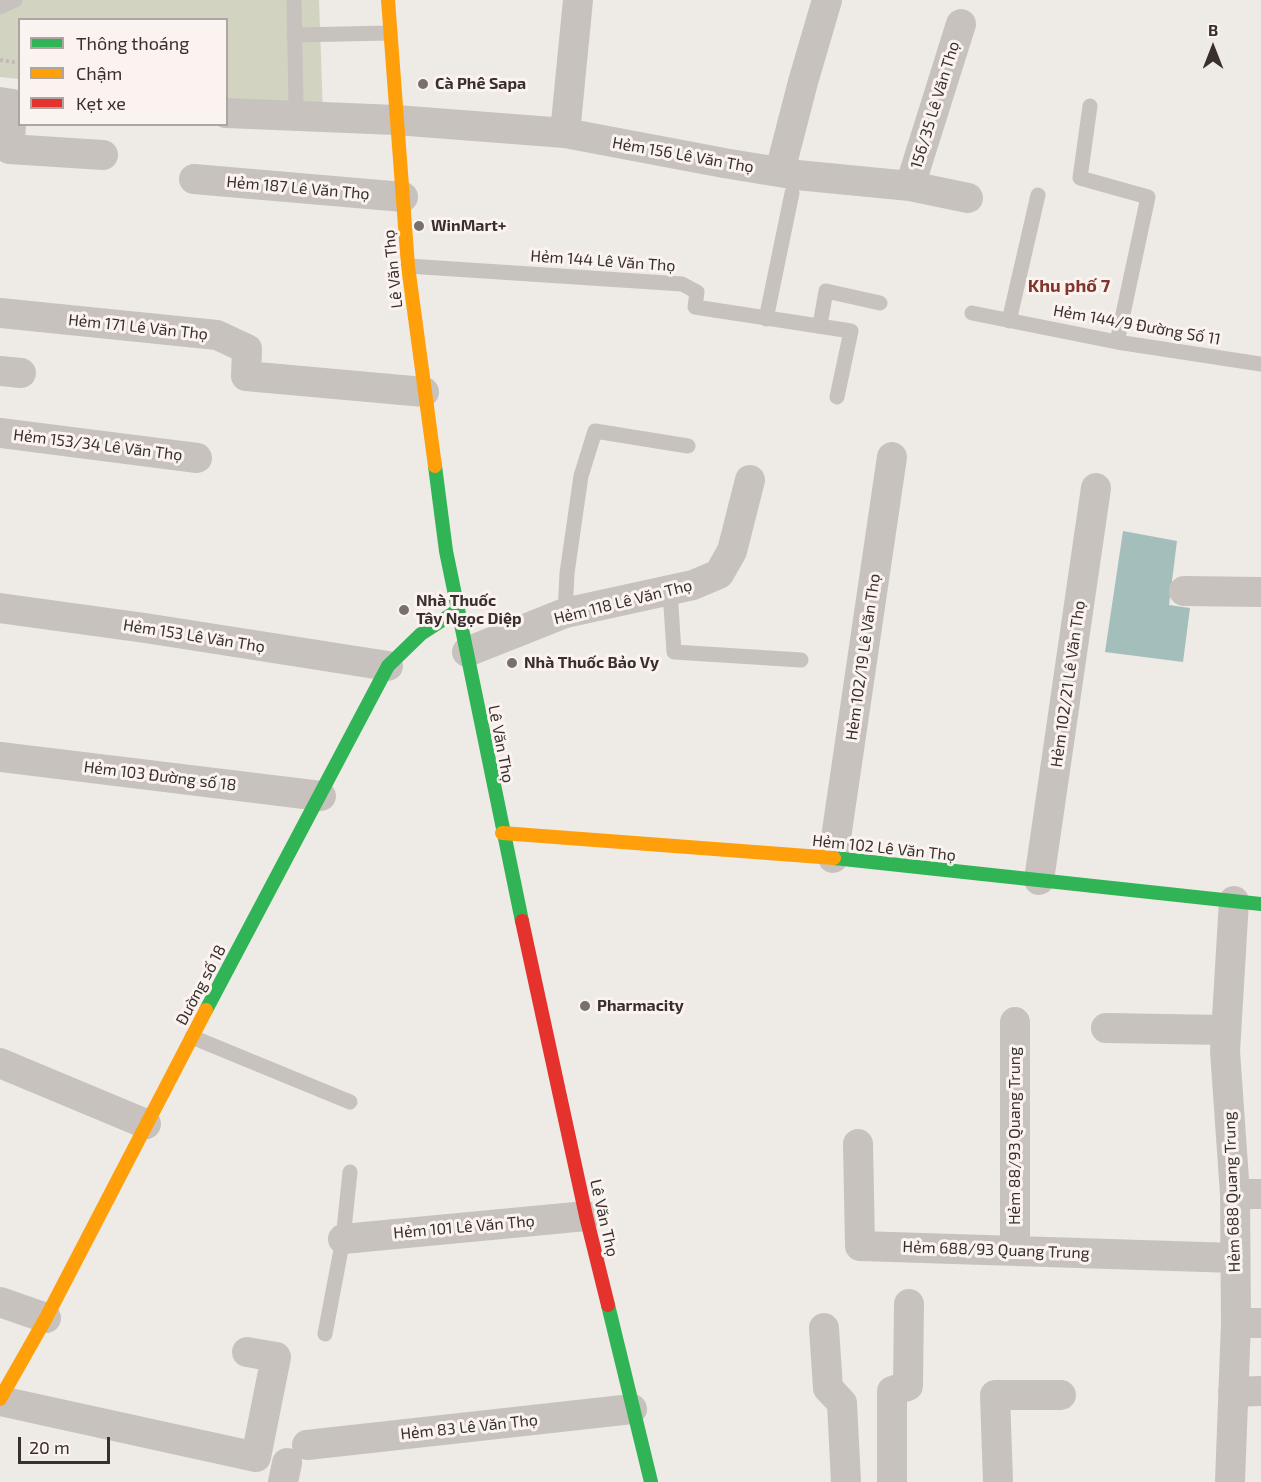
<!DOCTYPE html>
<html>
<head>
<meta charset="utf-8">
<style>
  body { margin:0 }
  #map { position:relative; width:1261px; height:1482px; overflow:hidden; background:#eeeae6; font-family:"Exo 2",sans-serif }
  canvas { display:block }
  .legend { position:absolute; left:18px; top:18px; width:210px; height:108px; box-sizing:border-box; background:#faf3ef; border:2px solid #ada5a1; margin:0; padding:8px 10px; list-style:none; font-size:18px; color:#392f2c }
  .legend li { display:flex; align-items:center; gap:12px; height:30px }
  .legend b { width:30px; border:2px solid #ada5a1 }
  .north { position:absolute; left:1183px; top:18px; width:60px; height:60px; -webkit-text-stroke:4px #faf3ef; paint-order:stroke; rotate:0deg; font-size:16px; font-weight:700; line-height:24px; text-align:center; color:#392f2c }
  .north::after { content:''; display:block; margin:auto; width:21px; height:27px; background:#392f2c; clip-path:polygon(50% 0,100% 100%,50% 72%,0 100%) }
  .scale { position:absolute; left:18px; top:1437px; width:92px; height:27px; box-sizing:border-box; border:3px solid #392f2c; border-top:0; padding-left:8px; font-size:18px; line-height:21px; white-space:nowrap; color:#392f2c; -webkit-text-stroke:4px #faf3ef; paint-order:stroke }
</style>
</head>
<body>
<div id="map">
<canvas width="1261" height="1482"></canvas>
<ul class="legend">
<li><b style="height:8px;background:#30b455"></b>Thông thoáng</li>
<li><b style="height:8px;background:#ff9f0a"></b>Chậm</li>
<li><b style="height:8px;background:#e5322d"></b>Kẹt xe</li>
</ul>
<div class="north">B</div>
<div class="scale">20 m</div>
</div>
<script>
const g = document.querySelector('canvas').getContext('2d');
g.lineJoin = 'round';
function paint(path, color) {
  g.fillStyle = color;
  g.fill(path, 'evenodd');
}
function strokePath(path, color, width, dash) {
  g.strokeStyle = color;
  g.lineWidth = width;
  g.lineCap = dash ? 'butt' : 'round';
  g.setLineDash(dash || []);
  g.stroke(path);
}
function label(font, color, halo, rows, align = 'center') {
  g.font = font + ' "Exo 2",sans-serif';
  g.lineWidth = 6;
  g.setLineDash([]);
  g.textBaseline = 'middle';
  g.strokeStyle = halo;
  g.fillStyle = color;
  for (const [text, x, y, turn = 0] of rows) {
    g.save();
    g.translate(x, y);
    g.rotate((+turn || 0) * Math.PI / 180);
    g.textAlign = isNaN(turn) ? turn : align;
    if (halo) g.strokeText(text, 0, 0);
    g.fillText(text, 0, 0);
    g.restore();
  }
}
paint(new Path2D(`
  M0,0H319L323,115L227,104L226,20H20L19,79L0,77Z`), '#d2d3c1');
paint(new Path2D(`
  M1123,531L1177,541L1169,605L1190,608L1183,662L1105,652Z`), '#a4bfbb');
strokePath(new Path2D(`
  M0,60L20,63`), '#c1bab7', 4, [3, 3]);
strokePath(new Path2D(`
  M294,0L296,105
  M0,7L15,0
  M294,35L390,33
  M1090,106L1080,178L1148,197L1117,342
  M408,266L682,284L697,292L695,307L851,331L837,397
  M972,313L1117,342L1261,364
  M766,319L792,193
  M1009,321L1038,195
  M820,325L826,291L880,303
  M670,591L674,652L801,660
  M565,613L567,573L581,476L595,431L688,446
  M192,1037L350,1102
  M325,1334L343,1239L350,1172`), '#c8c2bf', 15);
strokePath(new Path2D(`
  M0,102L13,104L9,149L103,155
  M226,113L396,120L565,133L724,163L797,175L910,186L968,198
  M565,133L578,0
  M780,171L803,82L827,0
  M194,179L403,197
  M910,186L961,24
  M0,313L217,335L247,349L246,376L424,392
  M0,371L21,373
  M0,433L197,458
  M1184,591L1261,592
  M0,608L145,628L388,666
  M467,652L565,613L693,585L719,574L732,551L750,480
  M0,757L321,796
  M833,858L892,457
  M1039,880L1096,488
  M1106,1028L1226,1030
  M0,1063L146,1124
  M858,1144L860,1246L1235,1258
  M1235,1194H1261
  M343,1239L586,1216
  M1015,1250V1022
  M0,1302L46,1318
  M1236,1323H1261
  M824,1328L828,1388L842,1403L846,1482
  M1233,1392L1261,1391
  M0,1401L256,1457L276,1357L247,1352
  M307,1445L632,1409
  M283,1482L287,1463
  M892,1482V1391L908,1386L909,1304
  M998,1482L995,1395H1061
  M1230,1482L1236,1323L1235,1194L1225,1051L1234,901`), '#c8c2bf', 30);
strokePath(new Path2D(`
  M435,466L446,551L522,921
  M834,858L1261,904
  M206,1010L388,666L421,634L458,610
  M608,1305L651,1482`), '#30b455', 14);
strokePath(new Path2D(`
  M388,0L408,266L435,466
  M502,833L834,858
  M0,1399L46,1318L206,1010`), '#ff9f0a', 14);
strokePath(new Path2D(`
  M522,921L586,1216L608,1305`), '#e5322d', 14);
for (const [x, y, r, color] of [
  [423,84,6,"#78706d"],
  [419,226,6,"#78706d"],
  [404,610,6,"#78706d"],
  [512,663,6,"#78706d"],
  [585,1006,6,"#78706d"]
]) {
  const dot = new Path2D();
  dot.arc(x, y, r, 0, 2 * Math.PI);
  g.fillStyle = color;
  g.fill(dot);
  strokePath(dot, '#faf3ef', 2);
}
label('bold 16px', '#392f2c', '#faf3ef', [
  ["Cà Phê Sapa",435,84],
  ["WinMart+",431,226],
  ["Nhà Thuốc",416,601],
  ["Tây Ngọc Diệp",416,619],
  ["Nhà Thuốc Bảo Vy",524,663],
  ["Pharmacity",597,1006]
], 'left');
label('16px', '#392f2c', '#faf3ef', [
  ["156/35 Lê Văn Thọ",935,105,-73],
  ["Hẻm 156 Lê Văn Thọ",683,155,10],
  ["Hẻm 187 Lê Văn Thọ",298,188,5],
  ["Hẻm 144 Lê Văn Thọ",603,261,4],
  ["Lê Văn Thọ",393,269,-96],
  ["Hẻm 144/9 Đường Số 11",1137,325,10],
  ["Hẻm 171 Lê Văn Thọ",138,327,6],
  ["Hẻm 153/34 Lê Văn Thọ",98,445,7],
  ["Hẻm 118 Lê Văn Thọ",623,602,-14],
  ["Hẻm 153 Lê Văn Thọ",194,636,9],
  ["Hẻm 102/19 Lê Văn Thọ",863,657,-82],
  ["Hẻm 102/21 Lê Văn Thọ",1068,684,-82],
  ["Lê Văn Thọ",501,744,79],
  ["Hẻm 103 Đường số 18",160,776,7],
  ["Hẻm 102 Lê Văn Thọ",884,848,6],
  ["Đường số 18",201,985,-62],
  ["Hẻm 88/93 Quang Trung",1015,1136,-90],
  ["Hẻm 688 Quang Trung",1232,1192,-92],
  ["Lê Văn Thọ",604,1218,77],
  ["Hẻm 101 Lê Văn Thọ",464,1227,-5],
  ["Hẻm 688/93 Quang Trung",996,1250,2],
  ["Hẻm 83 Lê Văn Thọ",469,1427,-6]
]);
label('bold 18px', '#82352c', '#faf3ef', [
  ["Khu phố 7",1069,286]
]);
</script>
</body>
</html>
